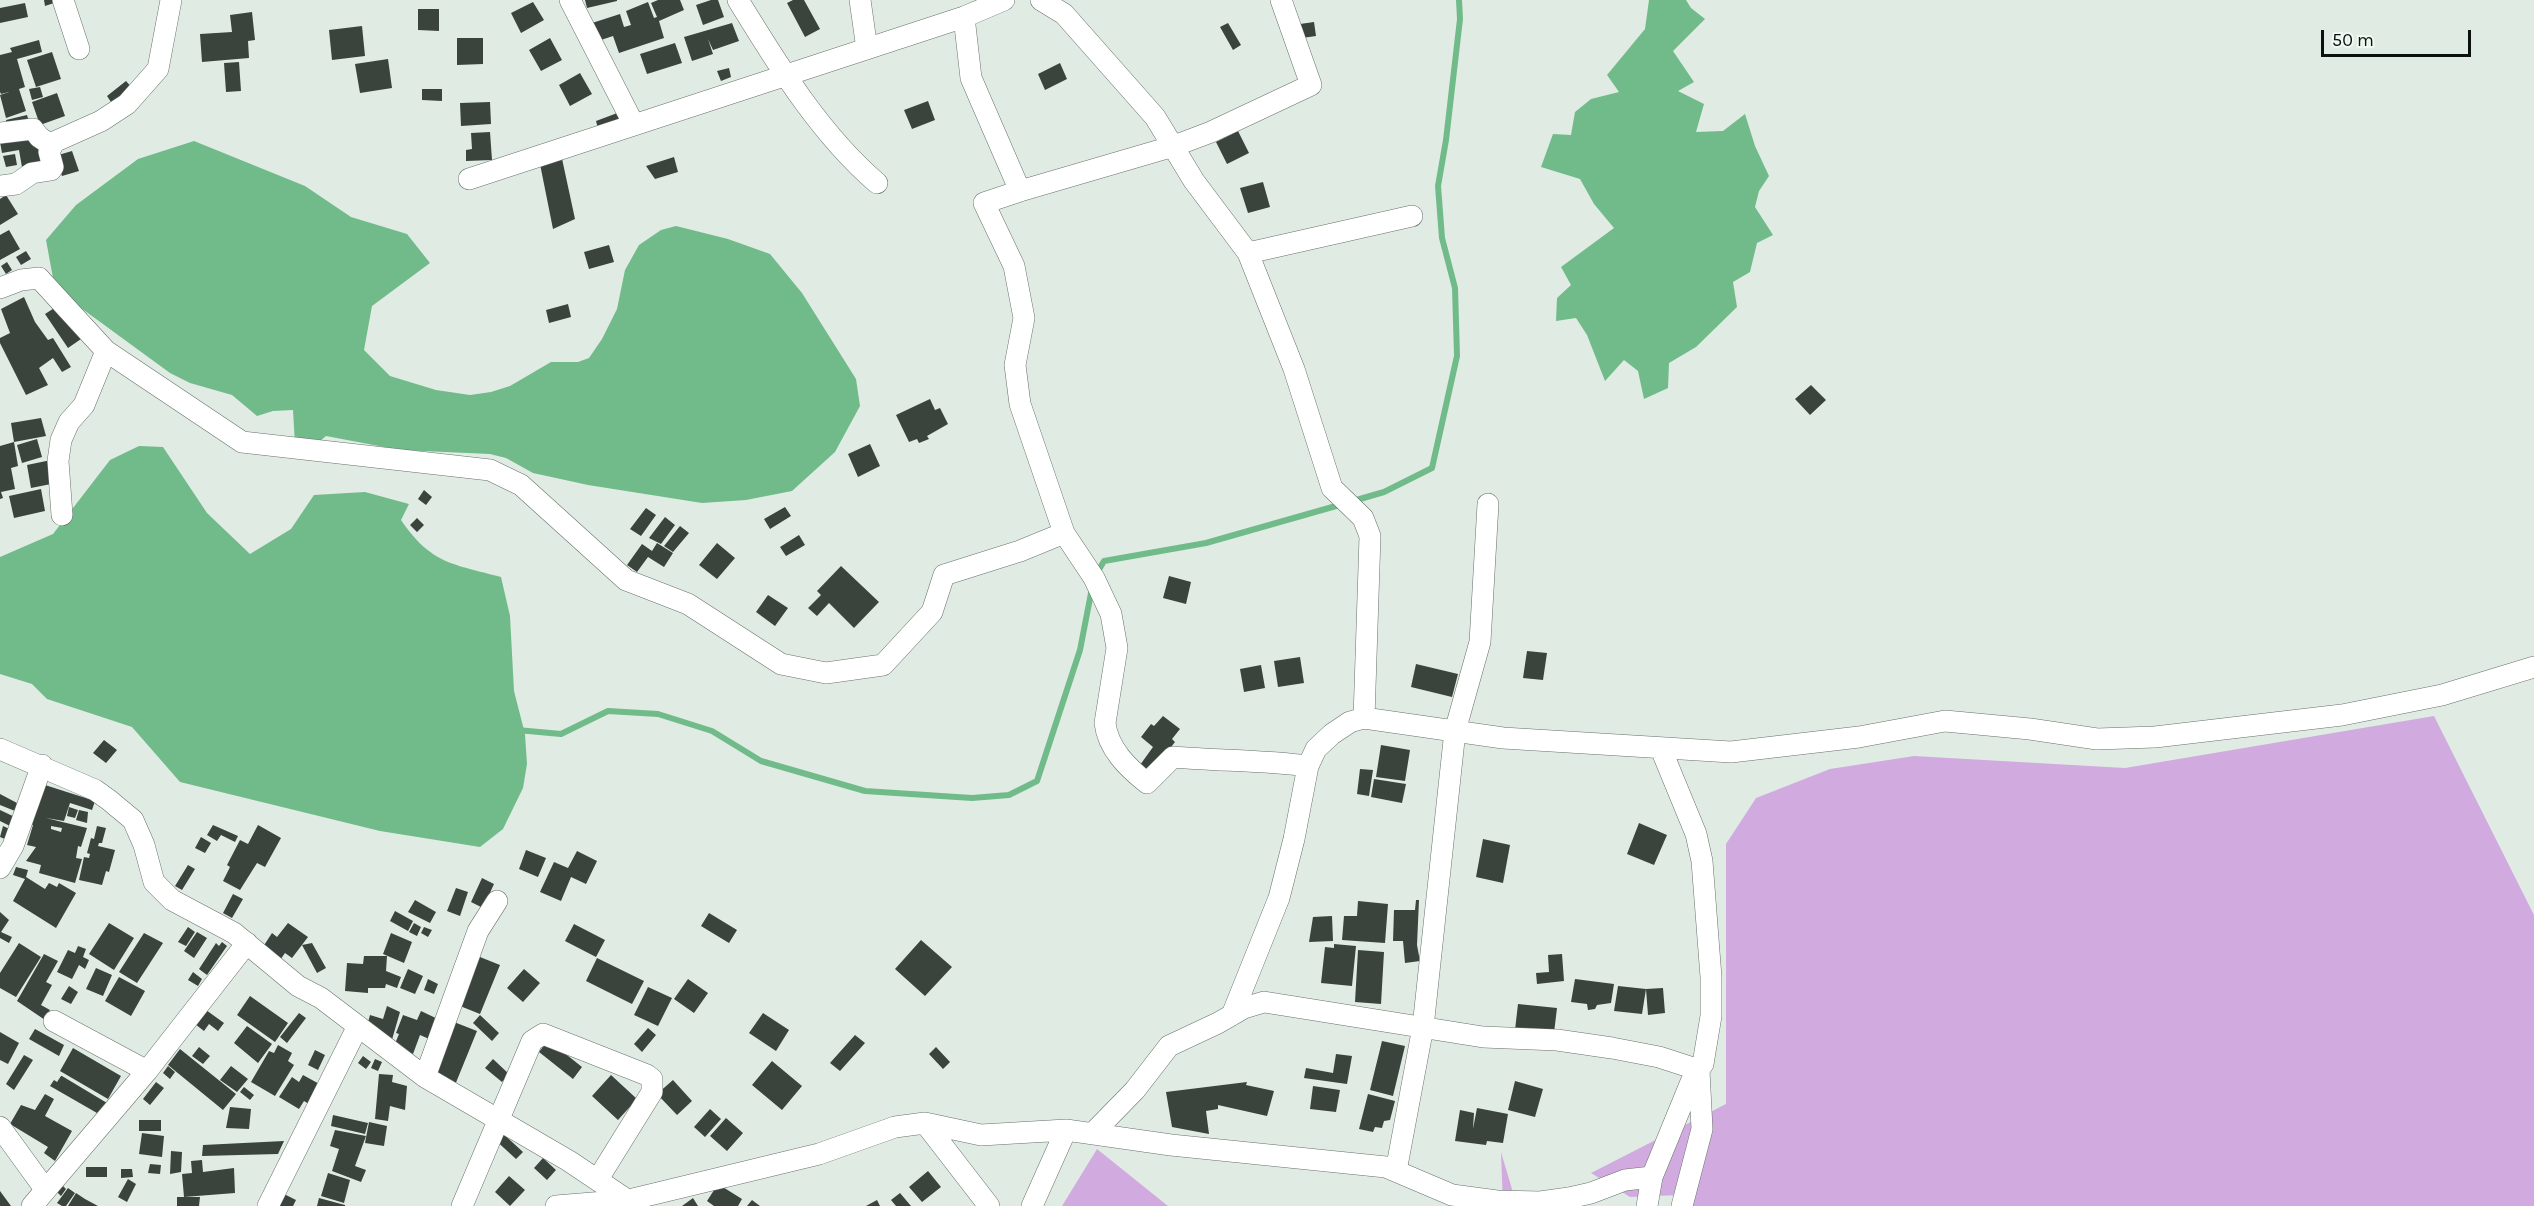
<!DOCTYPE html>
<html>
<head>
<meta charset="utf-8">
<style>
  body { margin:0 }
  #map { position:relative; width:2534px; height:1206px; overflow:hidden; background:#e0ece3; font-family:Karla,sans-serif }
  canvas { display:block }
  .scale { position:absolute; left:2321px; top:30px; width:150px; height:27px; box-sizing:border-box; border:3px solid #0d110e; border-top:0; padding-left:8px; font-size:18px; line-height:21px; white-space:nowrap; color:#0d110e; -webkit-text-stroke:4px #eef9f1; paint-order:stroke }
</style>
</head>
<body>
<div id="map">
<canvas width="2534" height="1206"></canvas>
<div class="scale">50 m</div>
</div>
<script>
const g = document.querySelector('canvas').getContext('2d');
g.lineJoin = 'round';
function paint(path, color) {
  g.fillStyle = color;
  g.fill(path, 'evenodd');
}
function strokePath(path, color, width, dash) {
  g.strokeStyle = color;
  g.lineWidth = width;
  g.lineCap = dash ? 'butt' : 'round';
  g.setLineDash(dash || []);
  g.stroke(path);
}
paint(new Path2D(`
  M2434,716L2534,915V1206H1693L1681,1195L1630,1197L1591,1173L1726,1104V844L1756,798L1830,769L1914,756L2125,768Z
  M1097,1149L1168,1206H1062Z
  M1501,1152L1517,1206H1503Z`), '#d1abe0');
paint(new Path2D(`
  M1649,0H1686L1691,8L1705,19L1673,51L1694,82L1678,91L1704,104L1696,132L1723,131L1745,114L1755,146L1769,176L1759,191L1755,207L1773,235L1757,243L1750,272L1733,282L1737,307L1696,347L1669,363L1668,388L1644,399L1638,371L1624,360L1605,381L1587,335L1576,318L1556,321L1557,298L1571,285L1561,267L1614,228L1594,204L1580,179L1541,167L1553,134L1571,135L1575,112L1591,99L1619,92L1607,75L1645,29Z
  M194,141L305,186L351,217L407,234L430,263L372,306L364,350L390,376L436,390L470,395L491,392L510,386L551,362H578L589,358L602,339L617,309L625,270L639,245L661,230L676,226L728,239L770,254L802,293L856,379L860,406L835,452L792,491L746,500L702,503L588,485L533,473L506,458L490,454L400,450L326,436L312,448L295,445L293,410L273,411L257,416L232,395L190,383L170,373L55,289L46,240L76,205L138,159Z
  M139,446L163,447L207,513L250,554L291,529L314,495L365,492L409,504L401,520C431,564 453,564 501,577L510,616L514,691L525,734L527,764L523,788L503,829L480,847L380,831L180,782L132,727L47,699L32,684L0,674V557L53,534L110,460Z`), '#70bb89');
strokePath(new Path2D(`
  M1353,501L1384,492L1432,468L1457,356L1455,288L1442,238L1438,186L1446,140L1460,19L1459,0
  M1097,573L1104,561L1206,543L1343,504
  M517,730L561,734L608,711L658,714L712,731L761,761L865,791L972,798L1009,795L1037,781L1080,650L1092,588`), '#70bb89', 6);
paint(new Path2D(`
  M44,0H56L57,2L45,6Z
  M585,0H617V1L587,8Z
  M658,0H680L684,10L659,21L664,38L619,53L613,36L595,42L589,24L620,14L624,27L631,25L626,11L648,2L654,18L657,17L651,3Z
  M711,0H718L724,17L703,25L696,5Z
  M793,0H804L820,29L805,37L787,3Z
  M533,2L544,20L521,33L511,13Z
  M25,3L28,17L0,23V8Z
  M418,9H439V31L418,30Z
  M252,12L255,40L248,41L249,58L202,62L200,34L232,32L230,15Z
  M1314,22L1316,36L1295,39L1293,25Z
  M732,23L739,41L713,50L708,39L713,54L692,61L684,37Z
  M1228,23L1241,45L1233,50L1220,27Z
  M362,26L365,56L332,60L329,30Z
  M457,38H483V64L457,65Z
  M550,38L562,60L541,71L529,50Z
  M39,40L42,52L17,59L25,87L19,89L26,111L6,118L0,95L9,92L1,94L0,92V55L12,52L10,48Z
  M675,43L682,63L647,74L640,54Z
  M52,52L61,79L36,87L27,60Z
  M388,59L392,88L360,93L355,64Z
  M239,62L241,91L226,92L224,63Z
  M1060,63L1067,79L1045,90L1038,74Z
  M729,68L731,77L721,81L717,71Z
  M580,73L592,94L570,106L559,85Z
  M126,81L133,89L113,105L107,96Z
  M40,87L43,97L32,100L29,89Z
  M422,89H442V101L422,100Z
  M57,93L65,116L40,125L32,102Z
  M928,101L935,120L912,129L904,110Z
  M490,102L491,124L461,126L460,103Z
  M620,112L624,122L599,132L596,121Z
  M27,115L30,125L9,130L6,120Z
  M1238,131L1249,153L1227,164L1216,142Z
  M33,132L44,145L49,168L23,173L19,150L2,153L0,142Z
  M490,132L492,160L466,161V150L472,149L471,133Z
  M72,151L79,171L62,176L55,156Z
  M15,154L17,165L6,167L3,156Z
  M561,154L575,219L553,229L540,164Z
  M674,157L678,172L655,179L646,166Z
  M1263,182L1270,207L1248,213L1240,188Z
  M6,195L18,214L0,225V199Z
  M9,230L20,249L0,260V235Z
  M609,245L614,262L589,269L584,252Z
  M26,251L31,259L21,265L16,257Z
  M7,262L12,270L6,274L1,266Z
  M24,297L35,322L48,340L53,338L71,367L62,372L53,358L39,368L48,385L26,395L0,343V338L10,333L1,309Z
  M568,304L571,317L549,323L546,310Z
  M59,305L81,339L68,348L45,314Z
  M1811,385L1826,400L1810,415L1795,399Z
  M930,399L935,410L940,408L948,424L927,436L929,439L919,443L917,439L909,442L896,415Z
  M41,418L46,436L14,442L11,423Z
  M37,439L42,457L22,463L17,445Z
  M14,442L18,466L11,468L15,489L1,492L3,498L0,499V446Z
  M870,444L880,466L858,477L848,454Z
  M51,460L56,483L31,488L27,465Z
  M41,489L45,511L14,518L9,496Z
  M424,490L432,497L426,505L418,499Z
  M785,507L791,516L770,529L764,519Z
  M646,508L656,515L641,536L630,529Z
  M665,517L675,525L661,544L649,538Z
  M417,518L424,525L417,532L410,525Z
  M680,526L689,533L673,552L664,546Z
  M799,535L805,545L786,556L780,547Z
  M657,543L673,553L664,567L648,557L637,572L627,565L642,544L652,551Z
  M717,543L735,558L717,579L699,565Z
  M841,566L879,602L854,628L829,603L817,616L808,608L821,595L817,591Z
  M1169,576L1191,582L1186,604L1163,598Z
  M768,595L788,608L775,626L756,612Z
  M1527,651L1547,653L1543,680L1523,678Z
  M1300,657L1304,683L1278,687L1274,661Z
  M1416,664L1458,674L1452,697L1411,687Z
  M1261,665L1265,688L1244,692L1240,669Z
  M1163,716L1180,729L1172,739L1175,742L1151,773L1140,765L1153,747L1141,737L1151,724L1154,726Z
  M104,740L117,750L106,763L93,753Z
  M1381,745L1410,750L1405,781L1376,777Z
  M1360,769L1373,770L1369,796L1357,794Z
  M1374,779L1406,784L1402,803L1371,797Z
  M45,785L95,801L92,810L70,803L64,821L46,818L87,828L81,847L78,846L76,858L82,859L75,883L39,873L41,865L26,861L36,847L27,845L33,825L30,824ZM51,826L62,828L61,832L51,829Z
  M0,794L17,803L15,811L0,805Z
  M69,807L78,810L75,818L67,816Z
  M0,810L19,819L14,828L0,821Z
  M79,810L88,812L87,823L76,820Z
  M1639,823L1667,835L1654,865L1627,854Z
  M213,825L238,836L235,842L221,835L217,841L207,835Z
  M258,825L281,838L265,867L257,863L240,890L223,881L230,867L227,865L240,840L248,844Z
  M3,826L14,831L10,841L0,837Z
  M97,826L106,828L102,843H99L98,846L115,850L109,872L106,871L102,885L79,880L84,857L89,858L90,854L87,853L91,838L94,839Z
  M201,837L211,843L205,853L195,848Z
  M1483,839L1510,845L1503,883L1476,877Z
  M526,850L546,858L538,877L519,869Z
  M577,851L597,861L586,884L571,877L561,901L540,892L554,862L568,868Z
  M188,865L195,869L182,890L175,886Z
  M16,867L28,870L26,877L45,889L49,883L57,887L59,883L76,893L56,928L13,901L25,879L13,875Z
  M482,878L494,884L483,908L471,902Z
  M456,888L468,892L460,916L447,911Z
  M233,894L243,899L232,918L223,913Z
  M415,900L436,912L430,923L408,912Z
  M1416,900H1419L1417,945L1420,961L1405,963L1403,941H1393L1394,910H1415Z
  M1358,901L1388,904L1385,943L1342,940L1344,916H1357Z
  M395,911L413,921L408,931L390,921Z
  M0,912L9,920L1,932L12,937L9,943L0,938Z
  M709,913L737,930L729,943L701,926Z
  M1332,916L1333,941L1309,942L1313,917Z
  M109,923L134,938L114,970L89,954Z
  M288,923L308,937L292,958L285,953L276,966L259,953L272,933L277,937Z
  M414,923L421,927L417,936L409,932Z
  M574,924L605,940L596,957L565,941Z
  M188,927L195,932L186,946L178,942Z
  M424,927L432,930L428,937L421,933Z
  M197,932L207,938L194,958L184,951Z
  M144,933L163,943L137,983L119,972Z
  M391,933L412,942L404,963L383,954Z
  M921,940L952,967L925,996L895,969Z
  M222,942L227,946L207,975L199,969L216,943L219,946Z
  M19,943L41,957L16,997L0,988V973Z
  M312,943L326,968L317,973L302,945Z
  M1334,944L1356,946L1352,986L1321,983L1325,947L1334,948Z
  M78,946L86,949L83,957L89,960L85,969L79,965L72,979L57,972L68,950L75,953Z
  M1358,950L1384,952L1381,1004L1355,1002Z
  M44,954L58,961L46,982L52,985L41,1005L50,1010L47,1014L48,1022L17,1001Z
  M1562,954L1564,981L1537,984L1536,973L1549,972L1548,955Z
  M364,956H387L386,971L401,977L397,988L386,984L385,988H368V993L345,991L347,963L363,964Z
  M480,957L500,965L480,1014L460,1006Z
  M597,958L644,981L632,1004L586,981Z
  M96,968L112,975L103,996L86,989Z
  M408,969L423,976L415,994L400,988Z
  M524,969L540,983L523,1002L507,988Z
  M193,972L202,979L198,986L188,980Z
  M119,977L145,991L131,1016L105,1001Z
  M428,979L438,984L434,994L424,990Z
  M688,979L708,993L694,1013L674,999Z
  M1575,979L1614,984L1611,1003L1597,1005L1595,1009L1588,1010L1587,1004L1571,1002Z
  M69,986L78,992L71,1004L61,999Z
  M1618,986L1646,989L1663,988L1665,1013L1648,1015L1646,989L1642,1014L1614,1011Z
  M648,987L672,998L658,1026L634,1015Z
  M250,996L288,1023L275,1042L237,1015Z
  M1518,1004L1557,1008L1554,1033L1515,1030Z
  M387,1006L400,1012L389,1050L367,1026L370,1015L383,1019Z
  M206,1010L224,1023L218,1031L209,1024L204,1031L195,1024L200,1018L206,1023L200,1018Z
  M421,1011L444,1022L436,1042L420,1035L413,1054L394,1046L399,1034L396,1033L403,1015L417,1020Z
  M299,1013L306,1018L287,1043L280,1037Z
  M763,1013L789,1030L776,1051L749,1033Z
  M480,1015L499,1033L492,1041L473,1023Z
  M454,1022L477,1031L455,1085L433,1072Z
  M247,1026L272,1044L258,1063L234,1043Z
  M648,1028L656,1035L642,1052L634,1044Z
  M35,1029L64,1045L59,1056L29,1039Z
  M0,1032L19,1043L8,1064L0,1060Z
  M855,1035L865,1043L840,1071L830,1063Z
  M548,1040L582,1067L573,1079L539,1052Z
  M1382,1041L1405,1046L1393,1096L1370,1090Z
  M278,1045L292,1053L288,1061L294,1065L275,1096L251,1082L269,1051L274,1053Z
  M199,1047L210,1056L203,1064L192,1056Z
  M936,1047L950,1062L943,1069L929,1054Z
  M73,1048L121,1076L108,1099L60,1071Z
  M180,1049L236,1094L223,1110L168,1065Z
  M315,1050L325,1055L318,1070L308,1065Z
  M1336,1054L1352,1056L1347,1084L1304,1078L1306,1068L1333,1073Z
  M24,1055L33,1060L14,1090L6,1084Z
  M363,1056L371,1062L366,1069L358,1063Z
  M375,1059L382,1062L378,1071L371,1068Z
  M493,1059L509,1074L502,1082L485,1068Z
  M772,1061L802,1086L782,1110L752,1085Z
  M168,1066L175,1072L170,1079L163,1073Z
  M231,1066L248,1079L237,1092L220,1080Z
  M379,1074L393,1075L392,1082L407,1086L405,1110L390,1106L388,1121L375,1119Z
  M303,1075L323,1086L312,1106L304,1101L299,1109L279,1097L292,1077L299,1082Z
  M611,1075L637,1099L618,1120L592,1096Z
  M61,1076H62L107,1103L97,1113L50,1086L54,1080L57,1082Z
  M673,1080L692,1101L677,1115L657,1094Z
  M1515,1081L1543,1089L1535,1117L1508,1110Z
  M156,1082L164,1088L150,1105L143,1099Z
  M1247,1082L1246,1085L1274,1091L1267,1116L1218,1105V1109L1206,1111L1209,1134L1172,1127L1166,1092Z
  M1313,1086L1340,1090L1336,1112L1310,1109Z
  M244,1087L254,1095L250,1100L240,1092Z
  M45,1094L54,1099L45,1116L72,1131L55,1161L44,1153L48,1147L10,1124L21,1105L35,1110Z
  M1368,1094L1395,1101L1390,1120L1384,1121L1382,1128L1375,1127L1373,1132L1359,1129Z
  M230,1107L251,1109L249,1129L226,1128Z
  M1477,1108L1508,1114L1503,1143L1487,1141L1486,1145L1455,1141L1460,1110L1474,1113L1473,1129Z
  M710,1109L721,1119L705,1137L694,1127Z
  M333,1115L368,1123L365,1134L331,1126Z
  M726,1118L743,1133L727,1151L710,1136Z
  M139,1120H161V1131H139Z
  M369,1122L387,1126L384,1146L365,1143Z
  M335,1130L366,1136L355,1166L366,1170L361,1182L332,1171L339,1149L330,1146Z
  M499,1130L523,1152L516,1159L492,1137Z
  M142,1133L164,1136L162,1157L139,1154Z
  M284,1141L278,1154L202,1156L203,1145Z
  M171,1151L182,1152L181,1172L170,1174Z
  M543,1158L556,1170L547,1180L534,1168Z
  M202,1160L203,1172L234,1168L235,1193L184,1197L182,1174L192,1173L191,1161Z
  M150,1164L161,1165L160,1174L148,1173Z
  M86,1167H107V1177H86Z
  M121,1169H132L133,1177L121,1178Z
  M928,1171L941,1187L922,1202L909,1187Z
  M328,1173L350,1180L344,1203L321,1196Z
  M509,1176L525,1190L510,1206L495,1192Z
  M128,1179L136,1184L127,1202L118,1197Z
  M61,1184L66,1189L61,1196L56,1191Z
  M718,1184L742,1199L738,1206H714L707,1201Z
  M68,1188L75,1193L66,1206H62L57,1203Z
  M276,1190L296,1200L293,1206H268Z
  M0,1191L11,1206H0Z
  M76,1193L85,1199L98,1206H68Z
  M900,1193L911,1206H896L891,1200Z
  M177,1197H200L199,1206H177Z
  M319,1198L345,1205V1206H317Z
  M693,1198L698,1206H682Z
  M752,1200L760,1206H747Z
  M877,1200L880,1206H866Z`), '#3a433c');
const street = new Path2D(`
  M63,0L79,49
  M570,0L634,125
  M738,0C778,65 819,133 877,183
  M860,0L867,49
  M1041,0L1064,14L1155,117L1194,181L1248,253L1294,369L1332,488L1363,518L1370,536L1364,718
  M964,17L971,78L1020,191L984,203L1014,266L1024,318L1015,365L1020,404L1064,533L1094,578L1111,614L1117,648L1105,723C1108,749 1128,768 1147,783L1173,757C1219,761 1263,760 1308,766
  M0,133L33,129L39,137L51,145
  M469,179L964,17L1004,0
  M0,186L16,184L32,173L51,170L53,167L49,152L54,142L101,121L127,104L158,69L171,0
  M1020,191L1174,146L1211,132L1311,85L1281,0
  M1248,253L1412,216
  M0,288L21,280L39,278L106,351L242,442L490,470L521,485L626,580L688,604L781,664L826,673L883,665L932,612L944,575L1020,551L1064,533
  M62,515L58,461L61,440L69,422L84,405L106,351
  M0,749L95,790L109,800L133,820L144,845L154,882L172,900L234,933L298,986L321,998L425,1077L569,1161L633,1204
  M0,868L13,846L42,765
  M1232,1015L1279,898L1294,839L1308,766L1316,749L1332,734L1350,722L1364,718L1503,738L1731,752L1859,737L1945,721L2030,729L2097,739L2155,737L2342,715L2442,695L2534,667
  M54,1021L147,1071
  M425,1077L478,931L497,901
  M925,1123L989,1206
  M0,1127L45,1189
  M1093,1133L1135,1090L1169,1046L1218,1023L1244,1008L1264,1002L1483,1037L1557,1040L1612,1048L1659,1057L1699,1070L1702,1129L1682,1206
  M1396,1171L1423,1027L1455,731L1480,642L1488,504
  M32,1206L147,1071L247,943
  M268,1206L358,1026
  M462,1206L532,1041L543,1034L647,1075L652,1079V1092L598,1179
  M556,1206L629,1200L819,1154L895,1127L925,1123L981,1135L1066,1130L1171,1145L1386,1167L1452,1195L1497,1201L1540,1202L1569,1198L1591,1193L1625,1180L1652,1177
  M1032,1206L1066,1130
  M1647,1206L1652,1177L1691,1082L1703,1064L1711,1016V977L1702,861L1696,834L1661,749`);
strokePath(street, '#677169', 22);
strokePath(street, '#fff', 21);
</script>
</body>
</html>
